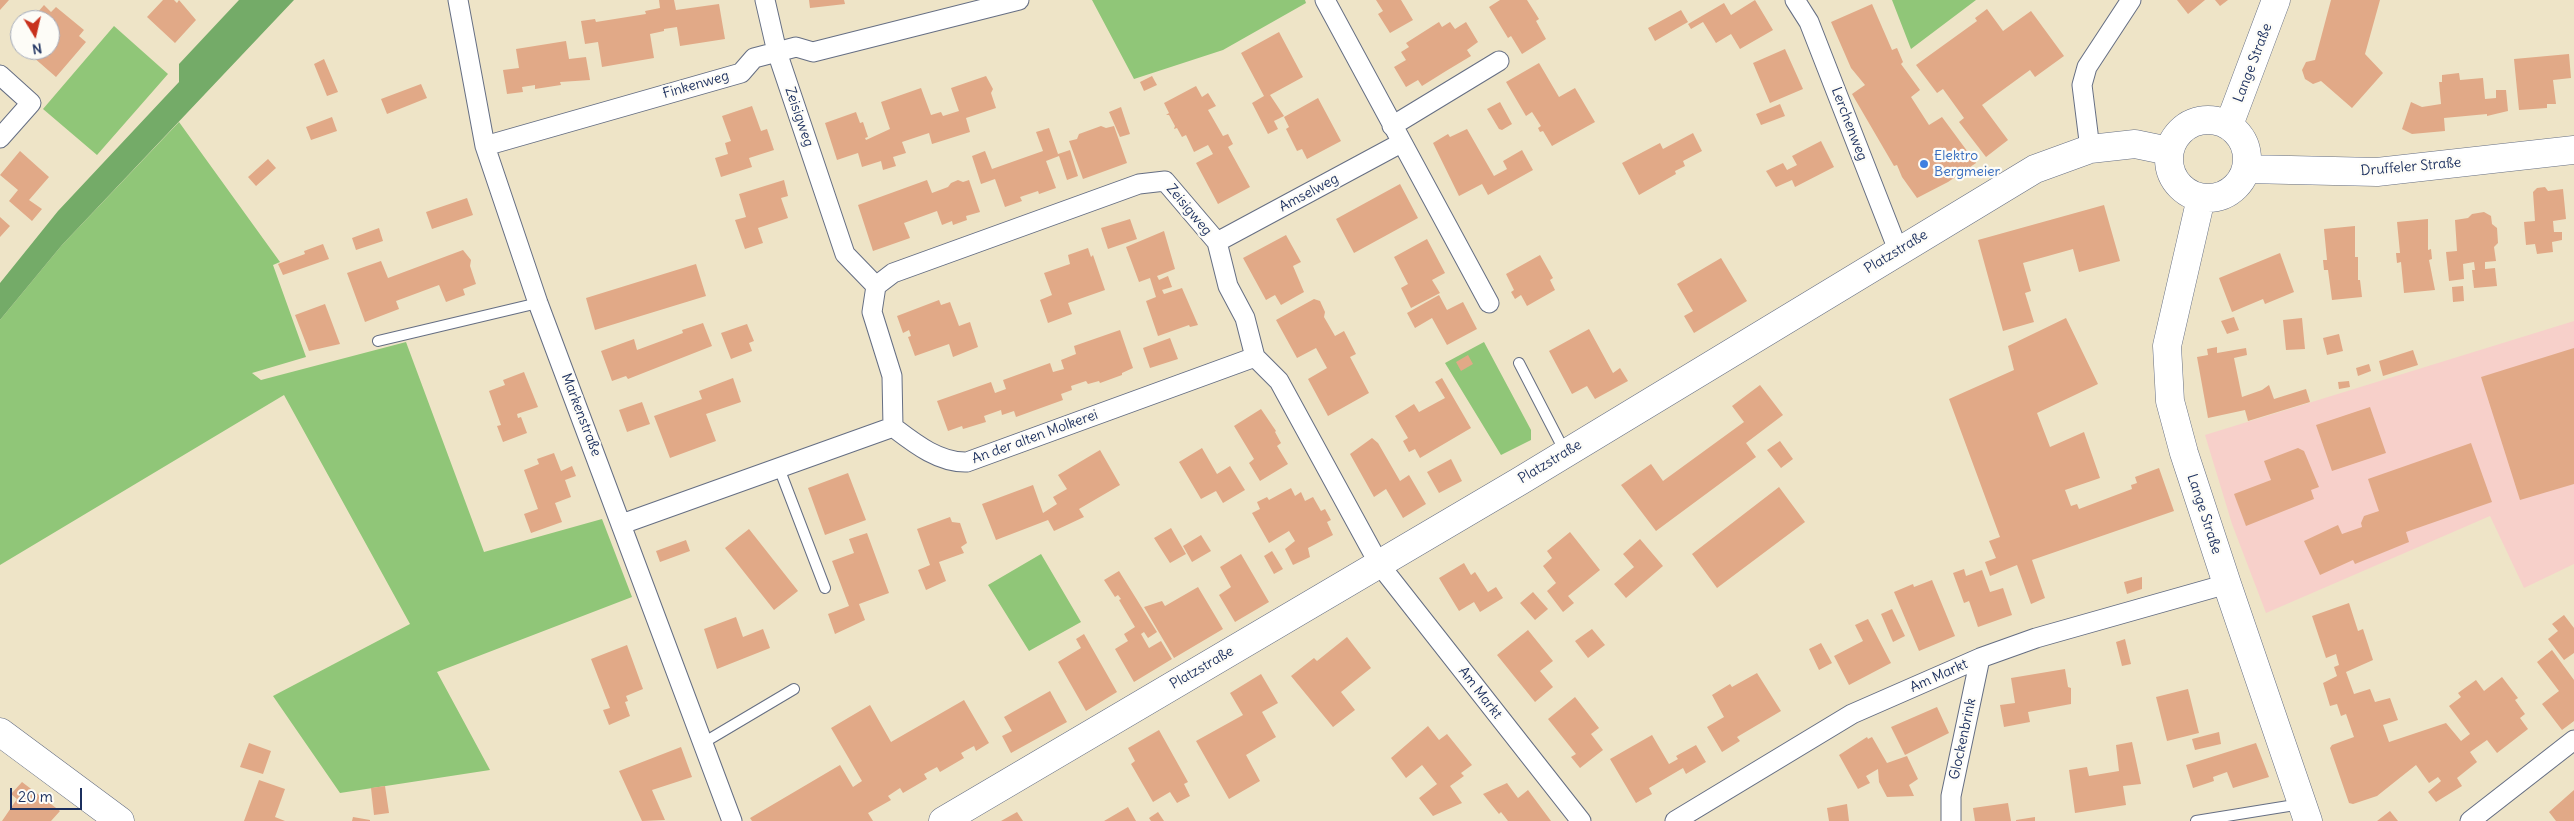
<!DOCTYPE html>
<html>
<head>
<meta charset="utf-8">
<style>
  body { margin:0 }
  #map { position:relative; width:2574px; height:821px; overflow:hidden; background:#eee4c7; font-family:Delius,sans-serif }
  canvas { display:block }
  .north { position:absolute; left:10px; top:10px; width:50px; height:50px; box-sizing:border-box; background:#fdfcf7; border:1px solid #a3aaba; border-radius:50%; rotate:171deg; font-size:14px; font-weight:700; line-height:20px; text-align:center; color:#1b2f5e }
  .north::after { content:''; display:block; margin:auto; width:18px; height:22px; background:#c8321e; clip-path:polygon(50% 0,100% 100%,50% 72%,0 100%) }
  .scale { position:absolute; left:10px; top:788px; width:72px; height:22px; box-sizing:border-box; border:2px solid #1b2f5e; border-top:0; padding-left:6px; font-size:15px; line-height:18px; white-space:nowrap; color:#1b2f5e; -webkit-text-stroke:4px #fdfcf7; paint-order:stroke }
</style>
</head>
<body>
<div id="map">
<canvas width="2574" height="821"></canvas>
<div class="north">N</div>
<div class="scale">20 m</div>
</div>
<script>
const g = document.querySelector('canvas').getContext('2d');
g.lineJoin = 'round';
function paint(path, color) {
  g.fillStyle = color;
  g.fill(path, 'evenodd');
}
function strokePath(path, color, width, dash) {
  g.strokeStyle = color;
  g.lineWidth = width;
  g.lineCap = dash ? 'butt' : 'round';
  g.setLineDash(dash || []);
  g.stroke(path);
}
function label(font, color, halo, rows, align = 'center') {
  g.font = font + ' Delius,sans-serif';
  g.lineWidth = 4.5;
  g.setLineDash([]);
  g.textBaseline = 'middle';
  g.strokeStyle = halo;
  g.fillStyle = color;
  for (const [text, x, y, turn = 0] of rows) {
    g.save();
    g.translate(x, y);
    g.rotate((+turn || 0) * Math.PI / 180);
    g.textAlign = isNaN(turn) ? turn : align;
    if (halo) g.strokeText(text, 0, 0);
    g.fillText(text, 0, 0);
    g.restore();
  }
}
paint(new Path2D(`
  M2574,321V564L2524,588L2490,516L2266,613L2232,524L2205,435Z`), '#f7d0ca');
paint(new Path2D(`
  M1092,0H1305L1306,3L1223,50L1134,79Z
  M1892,0H1976L1911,49Z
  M114,26L168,74L97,155L43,109Z
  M179,122L280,262L273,265L306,357L252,373L261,380L406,342L484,552L602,519L632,597L437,672L490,770L340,793L273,696L410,624L284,395L0,565V320L62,245Z
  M1484,342L1531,430V440L1501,455L1445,363Z
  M1041,554L1081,622L1029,651L988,585Z`), '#90c678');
paint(new Path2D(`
  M239,0H294L62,245L0,320V283L58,211L179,82V64Z`), '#74ab68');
paint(new Path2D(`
  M0,0H9L0,10Z
  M163,0H174L177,3L179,0L196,20L175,43L147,17Z
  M659,0H674L676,10L719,4L725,39L680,46L677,27L664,29V31L650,34L654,58L602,67L598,42L585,44L581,21L595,19L596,22L646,14L645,11L660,8Z
  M809,0H844L845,4L810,8Z
  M1376,0H1401L1413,20L1390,33L1378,14L1383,11Z
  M1500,0H1527L1539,19L1536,21L1546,39L1522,54L1511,36L1508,38L1489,7Z
  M1755,0L1773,30L1740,49L1731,34L1716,43L1703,22L1691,29L1688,24L1724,3L1731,15Z
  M2177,0H2205L2188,14Z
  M2215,0H2228L2220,6Z
  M2331,0H2380L2365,54L2383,73L2352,108L2321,81L2313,84L2305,79L2302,70L2306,62L2315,60Z
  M1872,4L1892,50L1897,48L1903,62L1901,64L1920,90L1911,97L1929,125L1942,117L1976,163L1948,182L1917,198L1902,177L1897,165L1894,166L1852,94L1865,85L1851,68L1831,22Z
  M44,5L51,12L56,7L84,30L79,36L86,42L56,77L25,50H50V20H31Z
  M1987,9L2003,31L2031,11L2064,56L2035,77L2030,70L1982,105L2008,140L1986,157L1959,122L1964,118L1943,89L1937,93L1916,65L1977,21L1975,18Z
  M1681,10L1688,22L1655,41L1648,28Z
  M1439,22L1442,27L1450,22L1455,29L1466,22L1478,42L1467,50L1471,56L1446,71L1422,86L1418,80L1406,87L1394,67L1406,60L1401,52L1409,47L1406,43Z
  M1279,32L1303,77L1270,95L1284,116L1274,121L1278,129L1268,134L1252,103L1264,96L1241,53Z
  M20,33V46L14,40Z
  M566,41L569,59L586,57L590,80L560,82L561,85L535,89V85L522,87L523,92L507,94L503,70L519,68L516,49Z
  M1785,49L1803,89L1770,103L1753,63Z
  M2569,54L2571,78L2553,80L2556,104H2547V108L2519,110L2514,59Z
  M324,59L338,92L327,96L314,64Z
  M1539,63L1559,97L1575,88L1595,122L1552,146L1543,131L1540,132L1538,128L1541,126L1532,112L1526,116L1506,82Z
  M2459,73L2460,80L2483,78L2485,99L2496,98V90H2506L2508,111L2487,116V114L2444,118L2445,131L2412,134L2402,129L2411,102L2422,107L2441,104L2439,82H2442V75Z
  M986,76L993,89L991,93L996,108L966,118L970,132L932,144L929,133L902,142L906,153L893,157L896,166L883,170L881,161L862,167L858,153L837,160L825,123L856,112L860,123L863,122L868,137L865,138L866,140L890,129L881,102L921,88L931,115L941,112L943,116L959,111L951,88Z
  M1152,76L1157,85L1144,91L1140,82Z
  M421,84L427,98L387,114L381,99Z
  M1196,86L1202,97L1208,93L1216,106L1208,110L1223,136L1228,134L1233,144L1228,147L1250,187L1218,204L1196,163L1213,154L1208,145L1194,152L1186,135L1182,137L1177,128L1174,129L1175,126L1169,115H1166L1169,113L1164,103Z
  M1318,98L1341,141L1307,159L1302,149L1297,151L1286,129L1289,127L1284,117Z
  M1500,102L1512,124L1502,130L1499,129L1487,109Z
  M1780,104L1785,116L1761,125L1756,114Z
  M752,106L761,131L767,129L774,150L749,158L752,167L721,177L715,158L728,154L725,143L731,141L722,116Z
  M1121,107L1130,134L1120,137L1109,112Z
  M332,117L337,131L311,140L306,127Z
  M1101,126L1106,128L1114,126L1127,163L1083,179L1069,141L1077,139L1079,134Z
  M1049,128L1058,154L1070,150L1078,176L1067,180L1059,156L1046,161L1056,188L1039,194L1038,191L1020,197L1022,201L1005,207L995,179L981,184L972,156L985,151L992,169L1043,151L1036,132Z
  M1467,129L1494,176L1507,169L1503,161L1522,150L1533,170L1488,195L1482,184L1459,196L1433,143L1448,134L1450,137Z
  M1693,133L1702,151L1683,161L1685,166L1675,171L1676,174L1639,195L1622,163L1660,143L1663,149Z
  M1821,141L1834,167L1795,187L1792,180L1776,187L1766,171L1783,163L1787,170L1797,165L1792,156Z
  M20,151L49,177L29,200L42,209L32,221L9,201L18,190L0,175Z
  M268,159L276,168L256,186L248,177Z
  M784,180L788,196L781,198L788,218L758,228L763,243L745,249L735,220L746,217L739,194Z
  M927,180L932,193L948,187L951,183L958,180L963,182L969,180L980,212L966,216L967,220L953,225L952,221L942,225L937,211L904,223L910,238L873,251L858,205Z
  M1400,184L1418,218L1354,253L1336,219Z
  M2545,187L2548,191L2563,189L2566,219L2553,221L2554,232H2562V240L2552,242L2553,252L2537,254L2535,244L2526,245L2524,222L2535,221L2533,192L2537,188Z
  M467,198L473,215L432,229L426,212Z
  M2104,205L2120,261L2079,272L2073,249L2023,263L2031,291L2025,293L2034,322L2003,331L1978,240Z
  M2484,212L2491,216L2492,224L2497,228L2498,243L2494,247L2496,261L2485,262V269L2495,268L2497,286L2474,288L2472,270H2475L2474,262L2463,264L2464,279L2449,281L2446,252L2457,251L2455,220L2468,218L2472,214Z
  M0,217L10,226L0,237Z
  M1130,219L1137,239L1108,249L1101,228Z
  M2428,219V250L2431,249L2432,259L2429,260L2435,290L2404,293L2401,262L2397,263L2396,253H2400L2397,222Z
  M2355,226V257H2358V280H2360L2362,297L2332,300L2328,270H2324L2323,260H2327L2324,229Z
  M379,228L383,241L356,250L352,238Z
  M1164,231L1175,269L1157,276L1159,280L1168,276L1172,287L1162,290L1164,294L1182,288L1198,325L1190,327L1189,325L1158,336L1146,301L1156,297L1150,278L1139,282L1126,247Z
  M1286,235L1301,262L1293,266L1304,292L1281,305L1275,295L1266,300L1243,258Z
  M1427,239L1445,273L1432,280L1440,293L1411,308L1401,288L1408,284L1394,257Z
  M323,244L329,259L283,275L278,264L305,254L304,251Z
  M1088,248L1091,257L1093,255L1105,290L1068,303L1072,314L1048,323L1040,300L1052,295L1044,273L1070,264L1068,255Z
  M463,250L471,260L470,266L476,284L463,289L465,295L446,302L439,285L396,301L399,309L365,322L347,273L381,261L388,278Z
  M2280,253L2294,292L2265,304L2263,299L2232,312L2219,278Z
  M1540,255L1553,278L1550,280L1555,290L1527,306L1521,295L1515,299L1511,292L1514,290L1506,274Z
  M1721,258L1747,301L1694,333L1684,316L1693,311L1677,284Z
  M696,264L706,296L595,330L586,298Z
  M2463,286L2464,301L2453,302L2452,287Z
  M1439,295L1447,310L1463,302L1477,329L1447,345L1432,318L1415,328L1407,313Z
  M1314,299L1320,301L1325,312L1324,317L1335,336L1344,331L1356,354L1350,357L1369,393L1328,416L1308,379L1327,368L1316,348L1297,358L1276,320Z
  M939,300L941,305L950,302L959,326L970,322L978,347L953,357L949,344L915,356L908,337L911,336L909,330L903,333L897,316Z
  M325,304L340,344L309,351L295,315Z
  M2234,317L2239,330L2227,334L2221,321Z
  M2066,318L2098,384L2037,413L2050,447L2084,432L2100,478L2065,490L2071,506L2077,504L2079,509L2132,489L2131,485L2137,483L2135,477L2159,468L2174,511L2032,560L2045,598L2031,604L2017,565L1990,576L1985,562L1996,558L1989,541L2000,537L1949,399L2014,370L2008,346Z
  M2302,318L2305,349L2286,350L2283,320Z
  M703,323L712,346L628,379L626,376L612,381L601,351L634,339L637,350L683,333L682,330Z
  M747,324L754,341L749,343L752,351L731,359L721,333Z
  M1589,329L1613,373L1620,368L1628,381L1595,399L1587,386L1572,394L1549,351Z
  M1120,330L1133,368L1122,373V375L1100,383L1099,381L1088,384L1086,381L1071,386L1072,390L1061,394L1063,400L1016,417L1014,411L1002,415L1001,410L984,416L986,422L963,429L962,426L948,431L937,401L991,382L995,393L1006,389L1003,380L1050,363L1053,372L1064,369L1061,360L1076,354L1074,346Z
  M2339,334L2343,351L2327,355L2323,338Z
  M1170,338L1178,359L1150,368L1143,348Z
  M2217,347V353L2246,348L2247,355L2234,358L2242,397L2262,390L2269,385L2274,399L2306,389L2310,402L2248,421L2245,410L2208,418L2197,357L2208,355L2207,349Z
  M2574,348V484L2520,500L2481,377Z
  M2413,350L2418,365L2383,376L2379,361Z
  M1468,355L1473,364L1461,371L1456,362Z
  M2369,364L2371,371L2358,376L2356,368Z
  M524,372L538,407L517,414L518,418L521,417L527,433L503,442L497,426L501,425L489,391L505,385L503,380Z
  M733,378L741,402L706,414L716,441L670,458L654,416L702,399L699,391Z
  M1442,378L1471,428L1420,458L1415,449L1409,452L1403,441L1408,438L1395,416L1414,404L1419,412L1445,398L1435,382Z
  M2349,381L2350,387L2339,389L2338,382Z
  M1760,385L1783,415L1746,443L1756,457L1656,531L1621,485L1651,464L1663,481L1744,422L1732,406Z
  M642,402L650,424L627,432L619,410Z
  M2370,407L2386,453L2332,471L2316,425Z
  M1261,409L1276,431L1275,432L1281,443L1277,446L1288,464L1260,481L1249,463L1254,459L1234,426Z
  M1372,438L1378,443L1400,481L1409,475L1426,504L1403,518L1386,489L1374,497L1350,454Z
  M1780,441L1793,459L1781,468L1767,450Z
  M2471,443L2492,502L2406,532L2409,542L2355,564L2353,560L2320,575L2304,541L2338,525L2342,534L2362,527L2361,523L2364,516L2379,511L2368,479Z
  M1202,448L1217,474L1230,466L1245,490L1223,503L1216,491L1201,499L1179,462Z
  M2298,448L2304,451L2319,487L2311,490L2314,499L2246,526L2234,494L2271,480L2264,461Z
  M1100,450L1120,485L1079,509L1084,517L1054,531L1048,520L996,540L982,504L1033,485L1043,513L1057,504L1053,497L1067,489L1058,475Z
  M554,453L561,471L572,466L576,476L565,480L571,497L555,503L562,522L531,533L524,514L538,509L524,470L539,464L537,459Z
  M1451,459L1462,481L1439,493L1427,472Z
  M848,473L866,520L825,535L808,488Z
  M1779,487L1805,522L1717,588L1692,554Z
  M1291,488L1295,496L1301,492L1305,501L1313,497L1321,511L1325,509L1331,520L1327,522L1333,535L1308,548L1310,557L1293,565L1285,549L1295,541L1289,531L1269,543L1252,513L1260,509L1257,502L1267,497L1269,500Z
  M950,517L952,522L960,523L967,543L961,547L964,553L939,562L946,581L926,590L918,570L930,565L917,529Z
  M1171,528L1186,554L1170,563L1154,538Z
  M749,529L798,591L774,610L725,548Z
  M1570,532L1600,570L1568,596L1574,603L1563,612L1547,591L1556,583L1543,566L1552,558L1547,551Z
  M867,533L889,593L859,604L865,620L835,634L828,614L849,606L832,561L854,553L849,539Z
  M1201,535L1211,551L1192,562L1183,546Z
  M1640,539L1663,566L1626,598L1614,584L1634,567L1623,554Z
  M686,540L690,551L660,562L656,551Z
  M1272,551L1283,569L1274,574L1264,556Z
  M1241,554L1269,602L1235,622L1219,595L1231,587L1220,567Z
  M1464,563L1471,575L1475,572L1488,592L1496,587L1503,598L1480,612L1474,602L1459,611L1439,578Z
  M1964,569L1966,576L1982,570L1990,592L2003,588L2012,615L1978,627L1969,601L1964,603L1953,573Z
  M1119,571L1157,632L1148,638L1144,632L1141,634L1149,648L1161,641L1172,659L1134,682L1115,649L1128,641L1124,634L1135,627L1119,600L1121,599L1118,595L1115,597L1104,580Z
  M2142,577V589L2127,594L2124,582Z
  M1932,580L1955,636L1919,651L1894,592L1913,584L1914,587Z
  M1198,587L1223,629L1174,658L1144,607L1162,601L1165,606Z
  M1533,592L1548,609L1535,620L1520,603Z
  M2349,603L2358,631L2363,629L2373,660L2346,672L2354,694L2370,689L2375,702L2390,698L2398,720L2383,725L2389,742L2446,723L2461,741L2470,734L2449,706L2461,697L2458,693L2476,680L2484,691L2502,677L2518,698L2515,700L2525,714L2520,718L2528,729L2497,753L2487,740L2470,752L2477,762L2457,778L2462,786L2436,802L2428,792L2441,781L2438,777L2429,783L2416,765L2377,796L2353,804L2349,803L2330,748L2332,745L2354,737L2346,714L2341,716L2337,704L2330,706L2323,683L2337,676L2334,667L2339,665L2336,654L2326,658L2312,616Z
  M1892,609L1905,636L1893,642L1881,614Z
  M2564,615L2574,628V653L2564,660L2548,639L2558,631L2552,624Z
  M736,617L743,637L763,629L770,648L717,669L704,629Z
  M1868,619L1891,663L1849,685L1834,656L1863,641L1855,625Z
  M1592,629L1605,645L1588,658L1575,641Z
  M1528,630L1553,661L1540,671L1553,687L1535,702L1497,655Z
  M1084,634L1117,692L1086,711L1058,662L1081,648L1076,639Z
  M1347,637L1371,668L1341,692L1355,710L1333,727L1291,676L1314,658L1317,661Z
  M2125,639L2131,664L2122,666L2116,642Z
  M1821,643L1832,663L1819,670L1809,649Z
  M627,645L643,689L626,696L628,701L625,702L630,716L609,725L603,710L610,708L591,659Z
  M2552,650L2574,680V721L2562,730L2542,704L2559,691L2537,662Z
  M2065,669L2068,687L2071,688V704L2028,712L2030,722L2004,727L2000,705L2015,703L2011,678Z
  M1757,673L1781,711L1737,737L1740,741L1722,752L1707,727L1724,717L1712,695L1730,684L1732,687Z
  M1261,674L1278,703L1262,712L1276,737L1246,755L1260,781L1229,799L1196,741L1243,715L1230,693Z
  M2188,689L2199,733L2167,741L2156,697Z
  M1050,691L1067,722L1011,753L1002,736L1012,731L1004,717Z
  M1575,697L1599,728L1591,734L1603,750L1580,768L1571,757L1576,754L1548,719Z
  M964,700L989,743L976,751L974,746L961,753L964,758L940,772L937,767L924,774L927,779L903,793L900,788L888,796L891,800L868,813L873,821H752L750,818L840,765L853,787L862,781L831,728L870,705L891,742Z
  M1937,707L1949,733L1905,755L1891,727Z
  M1428,726L1439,740L1447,734L1472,765L1461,773L1464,776L1450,786L1462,803L1433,816L1419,798L1437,784L1422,765L1406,778L1391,758Z
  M1159,730L1188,782L1184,784L1190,796L1177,803L1170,792L1153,802L1131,764L1135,761L1128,748Z
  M2219,732L2221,744L2195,750L2192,739Z
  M1652,735L1669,764L1678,759L1676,756L1696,745L1706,762L1686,774L1683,768L1649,788L1652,794L1636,803L1610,759Z
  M1867,737L1868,739L1872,737L1887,763L1907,756L1918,779L1909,785L1914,796L1887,797L1879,782L1878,769L1866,776L1870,783L1858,789L1839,755Z
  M2132,742L2141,784L2123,786L2126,805L2075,813L2069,770L2087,767L2089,776L2119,771L2116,745Z
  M249,743L271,751L263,774L240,767Z
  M2256,743L2269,777L2233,788L2227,772L2213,777L2214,781L2193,788L2186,765Z
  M681,747L692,777L652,790L665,820L642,821L619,771Z
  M259,780L285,789L275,817L285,821H244Z
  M22,782L60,811L51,821H2L17,799L11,794Z
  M1507,783L1518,798L1528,790L1551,821H1508L1501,812L1499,814L1483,794Z
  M385,786L389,813L374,815L371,788Z
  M2574,790V821H2556L2549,812Z
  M2008,803L2011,821H1975L1973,808Z
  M1847,804L1849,821H1829L1827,808Z
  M1128,807L1136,821H1104Z
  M2390,811L2398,821H2377Z
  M1017,812L1023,821H1001Z
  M1158,812L1164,821H1151L1149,818Z
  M353,817L370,820V821H352Z
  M2035,817V821H2016V820Z`), '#e1a987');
const lane = new Path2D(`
  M378,341L538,303
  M1519,363L1565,452
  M779,468L825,588
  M703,743L794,689
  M2196,821L2301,804`);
const street = new Path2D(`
  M458,0L485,146L538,303L732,821
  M765,0L777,52L845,254L876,286
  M1325,0L1489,303
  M1795,0L1809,22L1898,250
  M0,75L31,103L0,138
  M1392,126L1499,61
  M485,146L741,73L754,58L796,47L813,52L1019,0
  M2090,149L2082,85L2087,67L2131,0
  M1217,242L1401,143
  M893,427L892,376L872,312L876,286L893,273L1139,184L1165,181L1217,242L1228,286L1245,318L1255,357L1279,381L1379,564L1581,821
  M622,524L893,427C914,443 939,463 967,462L1255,357
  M1675,821L1852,714L1980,658L2036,638L2227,584
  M1951,821V796L1980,658
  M2470,821L2574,740`);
const secondary = new Path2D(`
  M2169 159a39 39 0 1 1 78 0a39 39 0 1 1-78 0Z
  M2229,125L2276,0
  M2247,169L2377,172L2574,150
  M2201,198L2167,346L2170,401L2184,453L2227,584L2308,821
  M0,732L120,821
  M943,821L1520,481L2035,169L2090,149L2135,144L2169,151`);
strokePath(lane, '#656e83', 12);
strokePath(street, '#656e83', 21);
strokePath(secondary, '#656e83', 29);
strokePath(lane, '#fff', 10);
strokePath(street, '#fff', 19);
strokePath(secondary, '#fff', 28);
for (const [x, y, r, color] of [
  [1924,164,5,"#3f7fe0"]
]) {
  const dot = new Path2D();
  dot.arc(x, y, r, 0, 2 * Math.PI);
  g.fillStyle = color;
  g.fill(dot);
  strokePath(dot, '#fdfcf7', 2);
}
label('14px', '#1b2f5e', '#fdfcf7', [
  ["Lange Straße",2253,63,-69],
  ["Finkenweg",696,85,-16],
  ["Zeisigweg",799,117,71],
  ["Lerchenweg",1849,124,69],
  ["Druffeler Straße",2411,167,-5],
  ["Amselweg",1309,193,-28],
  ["Zeisigweg",1189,210,50],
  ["Platzstraße",1896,252,-31],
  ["Markenstraße",581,415,69],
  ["An der alten Molkerei",1035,437,-20],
  ["Platzstraße",1550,462,-31],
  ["Lange Straße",2204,514,72],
  ["Platzstraße",1202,668,-30],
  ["Am Markt",1939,676,-24],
  ["Am Markt",1480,693,52],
  ["Glockenbrink",1963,739,-78]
]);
label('14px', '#366cbe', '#fdfcf7', [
  ["Elektro",1934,156],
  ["Bergmeier",1934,172]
], 'left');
</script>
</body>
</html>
